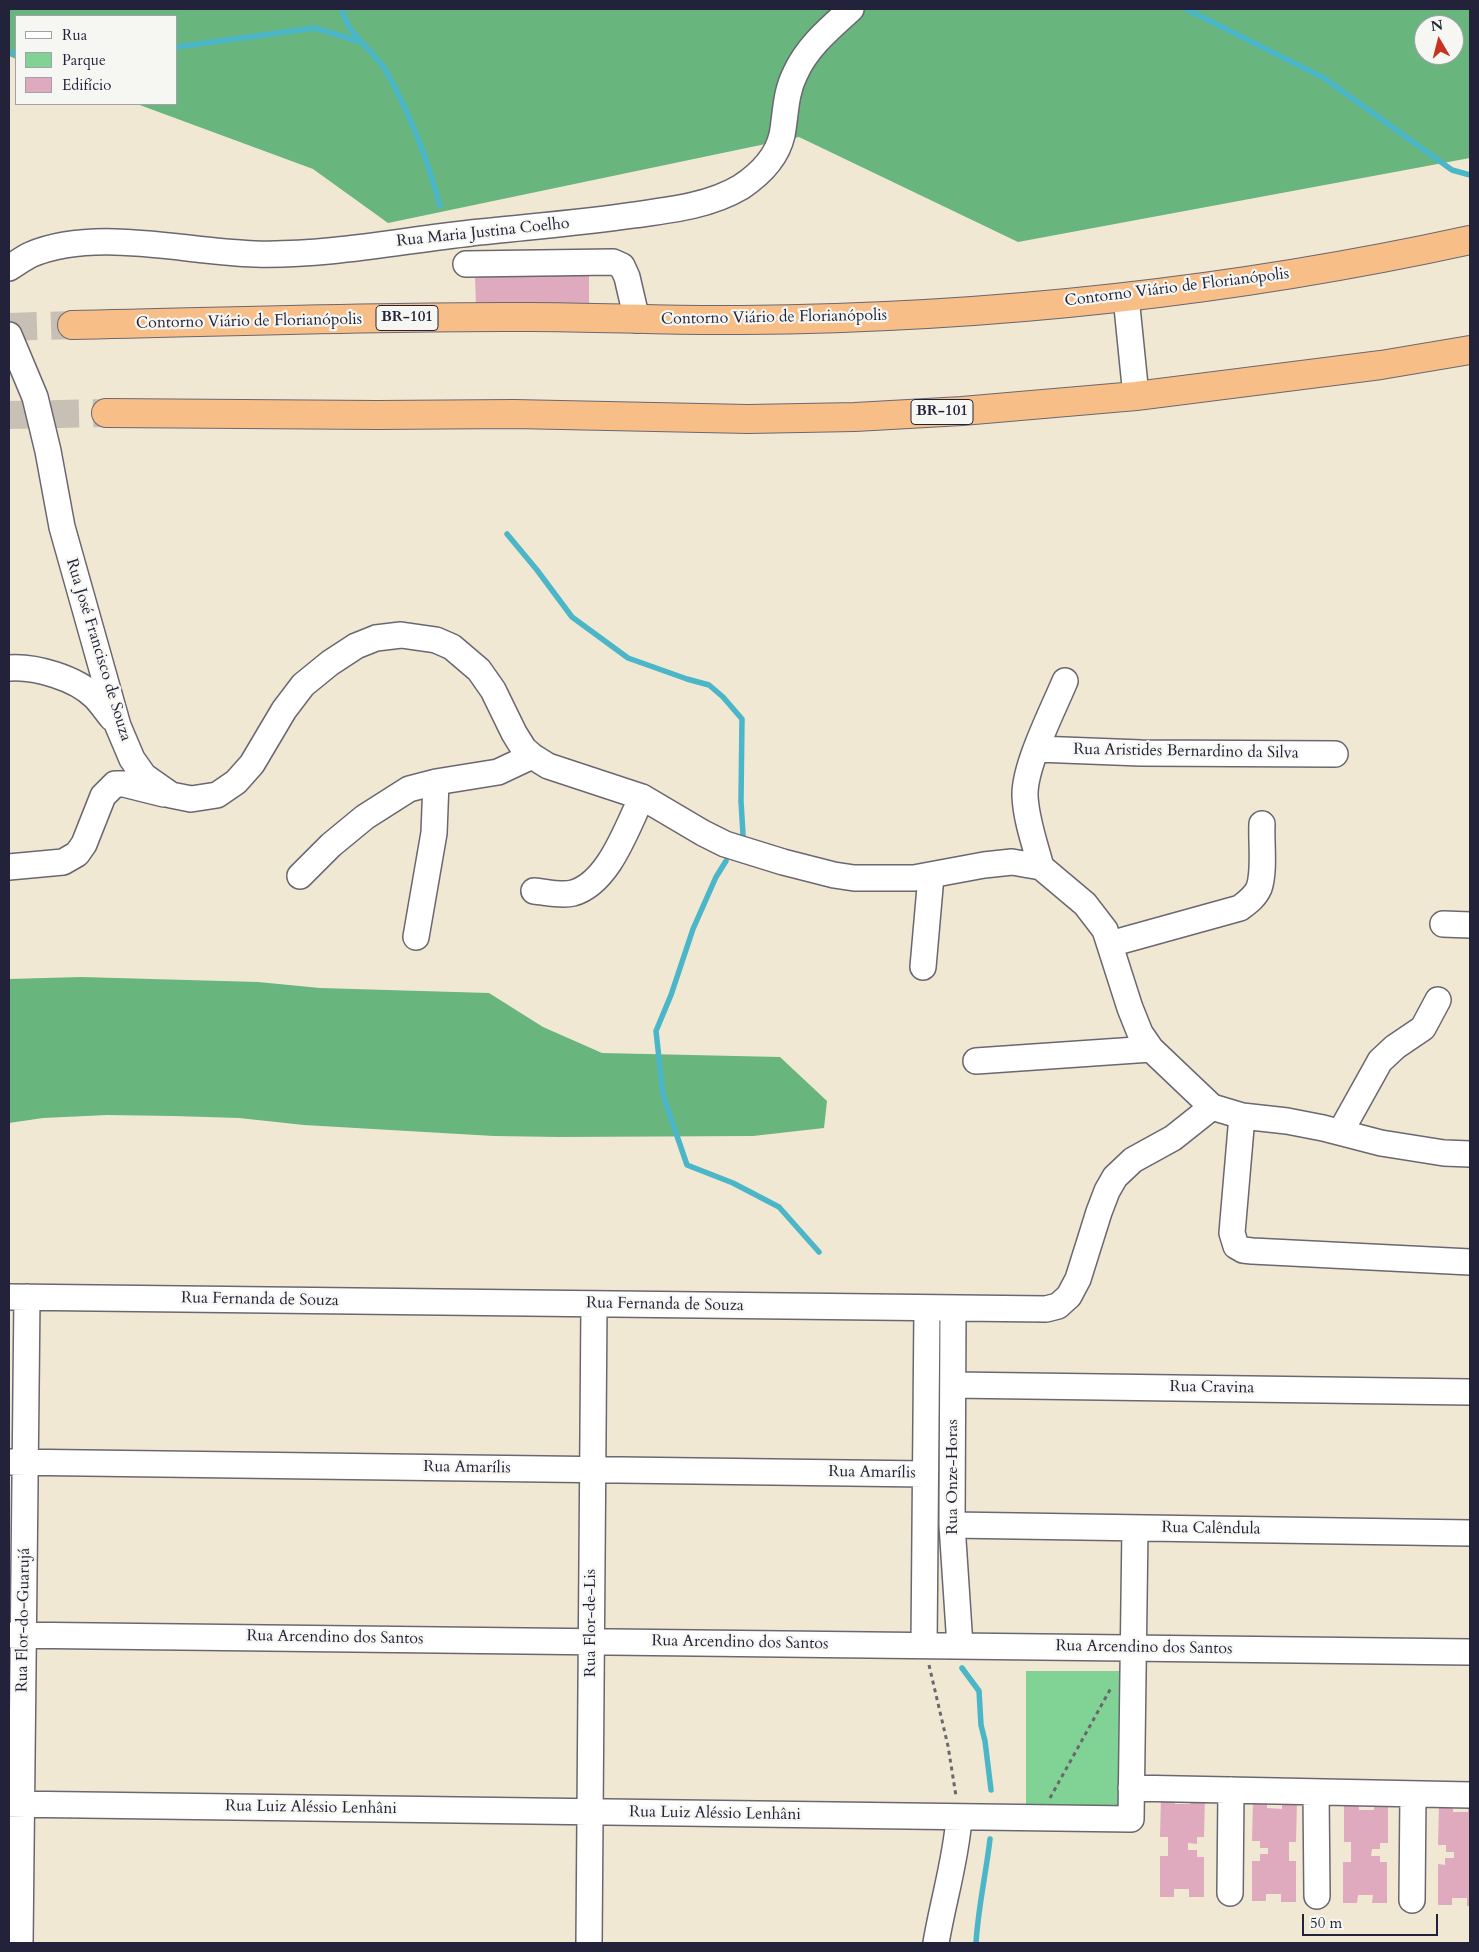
<!DOCTYPE html>
<html>
<head>
<meta charset="utf-8">
<style>
  body { margin:0 }
  #map { position:relative; width:1479px; height:1952px; overflow:hidden; background:#f1e8d3; font-family:Cardo,serif }
  canvas { display:block }
  .frame { position:absolute; inset:0; border:10px solid #22223b; pointer-events:none }
  .legend { position:absolute; left:15px; top:15px; width:162px; height:90px; box-sizing:border-box; background:#f6f6f2; border:1px solid #a1a1a9; margin:0; padding:6px 9px; list-style:none; font-size:15px; color:#22223b }
  .legend li { display:flex; align-items:center; gap:10px; height:25px }
  .legend b { width:25px; border:1px solid #a1a1a9 }
  .north { position:absolute; left:1414px; top:15px; width:50px; height:50px; box-sizing:border-box; background:#f6f6f2; border:1px solid #a1a1a9; border-radius:50%; rotate:352deg; font-size:14px; font-weight:700; line-height:20px; text-align:center; color:#22223b }
  .north::after { content:''; display:block; margin:auto; width:18px; height:22px; background:#c8321e; clip-path:polygon(50% 0,100% 100%,50% 72%,0 100%) }
  .scale { position:absolute; left:1302px; top:1914px; width:136px; height:22px; box-sizing:border-box; border:2px solid #22223b; border-top:0; padding-left:6px; font-size:15px; line-height:18px; white-space:nowrap; color:#22223b; -webkit-text-stroke:4px #f6f6f2; paint-order:stroke }
</style>
</head>
<body>
<div id="map">
<canvas width="1479" height="1952"></canvas>
<div class="frame"></div>
<ul class="legend">
<li><b style="height:6px;background:#fff"></b>Rua</li>
<li><b style="height:14px;background:#80d395"></b>Parque</li>
<li><b style="height:14px;background:#dfa9be"></b>Edifício</li>
</ul>
<div class="north">N</div>
<div class="scale">50 m</div>
</div>
<script>
const g = document.querySelector('canvas').getContext('2d');
g.lineJoin = 'round';
function paint(path, color) {
  g.fillStyle = color;
  g.fill(path, 'evenodd');
}
function strokePath(path, color, width, dash) {
  g.strokeStyle = color;
  g.lineWidth = width;
  g.lineCap = dash ? 'butt' : 'round';
  g.setLineDash(dash || []);
  g.stroke(path);
}
function label(font, color, halo, rows, align = 'center') {
  g.font = font + ' Cardo,serif';
  g.lineWidth = 4.5;
  g.setLineDash([]);
  g.textBaseline = 'middle';
  g.strokeStyle = halo;
  g.fillStyle = color;
  for (const [text, x, y, turn = 0] of rows) {
    g.save();
    g.translate(x, y);
    g.rotate((+turn || 0) * Math.PI / 180);
    g.textAlign = isNaN(turn) ? turn : align;
    if (halo) g.strokeText(text, 0, 0);
    g.fillText(text, 0, 0);
    g.restore();
  }
}
paint(new Path2D(`
  M1026,1671H1124L1123,1808H1026Z`), '#80d395');
paint(new Path2D(`
  M9,9H1470V158L1018,242L799,137L388,223L313,169L137,104H176V16H16V59L9,56ZM1424,25H1454V55H1424Z
  M81,977L258,982L320,988L489,993L543,1027L602,1053L780,1057L827,1101L824,1128L753,1136L559,1137L494,1136L304,1125L239,1118L174,1116L107,1115L43,1118L9,1123V979Z`), '#68b57e');
strokePath(new Path2D(`
  M342,9C347,35 373,49 386,71C410,113 427,158 440,206
  M1186,9L1324,78L1452,170L1470,175
  M176,47L315,28L361,42
  M9,52L16,53
  M507,534L537,570L572,617L628,658L687,679L709,685L723,697L742,719L741,801L743,835
  M726,861L716,877L693,929L671,995L656,1031L663,1095L687,1165L733,1183L779,1207L819,1252
  M962,1668L979,1691L981,1725L985,1741L991,1790
  M976,1943C978,1908 986,1874 990,1839`), '#4bb6c8', 5.5);
paint(new Path2D(`
  M589,274V306L476,307L475,275Z
  M1161,1796H1175V1804H1190V1796H1205L1204,1837H1197V1844L1188,1843V1850H1197V1857H1204V1897H1189V1889H1174V1897H1160V1856H1168V1837H1160Z
  M1253,1800L1267,1801V1808L1282,1809V1801H1297L1296,1842H1289V1861H1296V1902H1281V1894H1266V1901H1252V1861H1260V1854H1268V1848H1260V1841H1252Z
  M1344,1802H1359V1810H1374V1802H1388V1843H1380V1849H1372L1371,1856H1380V1862H1387V1903H1372L1373,1895H1358L1357,1903H1343V1862H1351V1842H1344Z
  M1439,1804H1453V1812H1468V1805H1470V1906H1467V1898H1452V1905H1438V1864L1445,1865V1858H1454V1852H1446V1845H1438Z`), '#dfa9be');
strokePath(new Path2D(`
  M9,327L72,325
  M9,415L106,413`), '#c8c0b5', 28, [28, 14]);
const minor = new Path2D(`
  M466,264L613,262L622,266L627,277L637,320
  M9,268C16,264 22,259 30,255C95,227 185,252 255,254C327,256 399,241 471,233C525,227 580,223 634,215C670,210 709,206 741,187C759,175 777,157 782,135C786,114 785,94 795,74C807,47 829,29 851,9
  M1126,297L1136,396
  M9,335L35,397L48,451L62,527L118,726L132,759L144,776L171,795L191,799L217,795L236,782L252,764L284,710L303,685L330,663L356,646L376,638L401,635L436,640L452,647L479,670L493,690L514,733L524,749L532,756L548,766L642,797L703,833L725,844L783,862L834,875L854,878H914L984,865L1012,862L1041,867L1085,904L1105,930L1130,1008L1140,1033L1151,1049L1212,1107L1242,1116L1287,1121L1323,1128L1381,1143L1444,1153L1470,1154
  M9,668C35,666 76,678 95,697C101,703 106,711 112,718
  M1037,749L1141,753L1335,754
  M9,867L63,862L77,854L84,844L103,796L115,784H124L164,794
  M1041,867C1035,844 1026,820 1025,796C1024,766 1053,710 1065,681
  M300,876L331,845L365,817L409,789L436,782L498,772L532,756
  M534,891C546,892 561,896 573,893C609,883 627,827 642,797
  M1443,924L1470,925
  M416,937L434,833L436,782
  M1110,944L1240,908C1248,902 1255,897 1259,888C1265,871 1261,842 1262,824
  M923,967L931,876
  M976,1061L1151,1049
  M1242,1116L1232,1233L1236,1246L1243,1250L1252,1251L1470,1262
  M1341,1131L1380,1061L1395,1047L1423,1028L1438,1000
  M9,1297L1046,1309L1058,1306L1069,1296L1078,1279L1099,1212L1107,1191L1115,1177L1133,1160L1173,1138L1212,1107
  M953,1308L952,1525L960,1646
  M953,1385L1470,1392
  M9,1462L925,1474
  M952,1525L1470,1533
  M9,1635L1470,1652
  M924,1645L927,1308
  M1131,1788L1470,1795
  M1316,1792L1317,1896
  M9,1804L1131,1819L1135,1528
  M1230,1893L1231,1790
  M1412,1900L1413,1794
  M20,1943L27,1297
  M589,1943L594,1304
  M936,1943C943,1901 956,1860 959,1818`);
const highway = new Path2D(`
  M72,325C225,322 378,316 530,317C601,317 671,321 742,320C986,318 1232,292 1470,240
  M106,413L377,415L514,414L748,419L855,417L962,411L1136,396L1381,365L1470,350`);
strokePath(minor, '#6a6770', 28);
strokePath(highway, '#6a6770', 30);
strokePath(new Path2D(`
  M929,1665L948,1746L956,1796
  M1050,1798L1111,1688`), '#6a6770', 3, [4, 4]);
strokePath(minor, '#fff', 25);
strokePath(highway, '#f7be88', 28);
for (const [x, y, w] of [
  [407,318,62],
  [942,412,62]
]) {
  const box = new Path2D();
  box.roundRect(x - w / 2, y - 12.5, w, 25, 4);
  g.fillStyle = '#f6f6f2';
  g.fill(box);
  strokePath(box, '#22223b', 1);
}
label('bold 15px', '#22223b', null, [
  ["BR-101",407,318],
  ["BR-101",942,412]
]);
label('16px', '#22223b', '#f6f6f2', [
  ["Rua Maria Justina Coelho",483,233,-6],
  ["Contorno Viário de Florianópolis",1177,288,-7],
  ["Contorno Viário de Florianópolis",774,318,-1],
  ["Contorno Viário de Florianópolis",249,322,-1],
  ["Rua José Francisco de Souza",98,650,73],
  ["Rua Aristides Bernardino da Silva",1186,752,1],
  ["Rua Fernanda de Souza",260,1300,1],
  ["Rua Fernanda de Souza",665,1305,1],
  ["Rua Cravina",1212,1388,1],
  ["Rua Amarílis",467,1468,1],
  ["Rua Amarílis",872,1473,1],
  ["Rua Onze-Horas",953,1477,-90],
  ["Rua Calêndula",1211,1529,1],
  ["Rua Flor-do-Guarujá",24,1620,-89],
  ["Rua Flor-de-Lis",591,1623,-90],
  ["Rua Arcendino dos Santos",335,1638,1],
  ["Rua Arcendino dos Santos",740,1643,1],
  ["Rua Arcendino dos Santos",1144,1648,1],
  ["Rua Luiz Aléssio Lenhâni",311,1808,1],
  ["Rua Luiz Aléssio Lenhâni",715,1814,1]
]);
</script>
</body>
</html>
